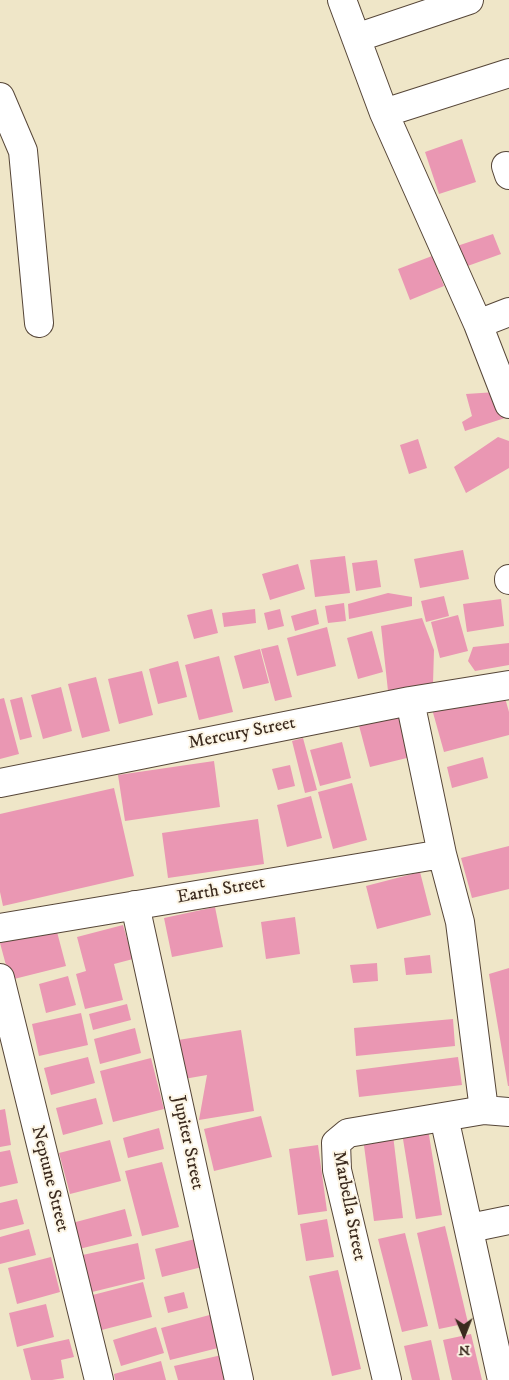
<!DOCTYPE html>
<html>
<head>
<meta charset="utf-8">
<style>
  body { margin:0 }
  #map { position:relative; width:509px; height:1380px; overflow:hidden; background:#efe6c8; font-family:"IM FELL DW Pica",serif }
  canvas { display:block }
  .north { position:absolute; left:439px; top:1310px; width:50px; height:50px; -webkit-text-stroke:4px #fcf5e5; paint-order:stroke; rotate:179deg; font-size:14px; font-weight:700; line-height:20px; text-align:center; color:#3b2a1e }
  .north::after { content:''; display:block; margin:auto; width:18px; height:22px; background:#3b2a1e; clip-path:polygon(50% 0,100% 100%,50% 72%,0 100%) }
</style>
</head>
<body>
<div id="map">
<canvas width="509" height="1380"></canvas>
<div class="north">N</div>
</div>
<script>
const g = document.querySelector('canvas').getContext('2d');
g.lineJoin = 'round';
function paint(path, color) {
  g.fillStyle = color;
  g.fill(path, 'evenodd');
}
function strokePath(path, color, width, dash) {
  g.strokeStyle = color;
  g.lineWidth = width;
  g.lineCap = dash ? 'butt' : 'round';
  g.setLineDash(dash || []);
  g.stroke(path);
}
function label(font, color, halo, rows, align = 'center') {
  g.font = font + ' "IM FELL DW Pica",serif';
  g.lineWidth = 4;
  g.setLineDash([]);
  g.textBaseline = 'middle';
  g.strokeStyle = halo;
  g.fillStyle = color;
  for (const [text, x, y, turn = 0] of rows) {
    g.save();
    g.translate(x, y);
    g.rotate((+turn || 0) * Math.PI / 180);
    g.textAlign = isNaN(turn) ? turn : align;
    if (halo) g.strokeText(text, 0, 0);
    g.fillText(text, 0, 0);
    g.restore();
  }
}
paint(new Path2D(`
  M462,139L476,182L439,194L425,152Z
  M493,234L501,254L462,268L454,247Z
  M432,256L444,286L410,300L398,269Z
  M496,392L505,418L465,431L462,422L472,416L466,394Z
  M498,437L509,441V468L466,493L454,467Z
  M418,439L427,468L409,474L400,445Z
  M463,550L469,579L420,588L414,559Z
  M345,556L350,593L315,597L310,560Z
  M377,560L381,587L356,591L352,563Z
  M298,564L305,589L270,600L262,574Z
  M388,593L412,597V606L349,619L348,604Z
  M444,596L449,616L426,622L421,601Z
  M501,599L504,626L467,632L463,604Z
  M344,603L346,621L328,623L325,606Z
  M212,609L218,633L194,639L187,615Z
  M255,609L256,623L224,627L222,613Z
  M280,609L284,626L268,630L264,613Z
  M316,609L319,624L295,631L291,616Z
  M458,615L468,651L440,658L431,622Z
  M422,618L434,650L433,684L388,691L381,626Z
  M327,627L336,666L297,676L287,638Z
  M372,631L383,672L358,679L347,638Z
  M509,643V665L475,671L468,661L473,647Z
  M278,645L292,697L275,701L261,649Z
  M260,649L269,683L243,689L234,656Z
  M219,656L233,712L199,720L185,665Z
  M178,661L187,697L158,704L149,669Z
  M142,671L153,715L119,724L108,679Z
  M96,677L110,731L82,738L68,684Z
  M61,687L72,731L43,739L31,695Z
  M503,691L509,712V735L444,752L432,709Z
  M22,697L32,737L20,740L10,700Z
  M4,698L19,754L0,759V699Z
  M402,707L415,756L370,767L357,718Z
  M303,738L317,790L305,793L292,741Z
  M342,742L351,778L320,786L310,750Z
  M483,757L488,778L452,788L447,767Z
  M214,761L220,807L125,821L118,775Z
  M290,765L295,786L278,790L272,769Z
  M352,783L367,840L333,849L318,792Z
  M114,788L134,876L3,906L0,892V814Z
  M311,796L322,838L287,847L277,805Z
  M258,819L264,864L168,878L162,833Z
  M509,846V889L472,898L461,858Z
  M420,872L431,915L377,929L366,886Z
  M215,907L223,947L172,957L164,918Z
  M295,917L300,954L266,959L261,922Z
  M123,925L133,959L114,964L123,1000L85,1009L76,974L86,971L77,937Z
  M56,928L66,966L10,980L0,943Z
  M430,955L432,973L406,975L404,958Z
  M377,963L378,981L353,983L350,965Z
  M509,968V1086H508L489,974Z
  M68,976L76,1005L46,1013L39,984Z
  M127,1004L131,1020L93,1030L89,1014Z
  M81,1013L88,1045L39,1056L32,1024Z
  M453,1019L455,1046L356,1056L354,1028Z
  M135,1028L141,1053L100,1064L94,1039Z
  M241,1030L254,1111L199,1120L207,1075L184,1079L178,1040Z
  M88,1057L95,1083L51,1095L44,1068Z
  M458,1057L462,1085L359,1097L356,1070Z
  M151,1058L164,1109L113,1122L100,1071Z
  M96,1098L103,1124L63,1135L56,1108Z
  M5,1109L11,1145L0,1147V1110Z
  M261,1116L272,1157L214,1171L204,1129Z
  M159,1128L164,1149L128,1158L123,1138Z
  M428,1129L442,1215L416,1219L402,1133Z
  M393,1135L403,1218L374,1221L363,1138Z
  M110,1140L121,1181L70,1194L59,1153Z
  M318,1145L327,1211L298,1215L289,1149Z
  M10,1150L18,1183L0,1187V1152Z
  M162,1162L179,1227L142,1236L125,1171Z
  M17,1199L24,1224L0,1230V1203Z
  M125,1209L132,1236L79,1249L72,1223Z
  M327,1219L334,1257L306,1261L300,1224Z
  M445,1226L468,1323L439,1329L417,1233Z
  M29,1229L36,1255L0,1264V1237Z
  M405,1233L428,1326L402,1332L378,1239Z
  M195,1239L202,1267L162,1277L155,1249Z
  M138,1243L145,1279L88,1293L78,1256Z
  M51,1257L60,1292L17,1304L8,1268Z
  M338,1270L361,1369L332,1376L309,1276Z
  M143,1282L152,1317L90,1333L81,1298Z
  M184,1292L188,1308L168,1313L164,1297Z
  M46,1304L54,1337L17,1347L9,1313Z
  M217,1313L226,1346L170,1360L161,1328Z
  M156,1327L164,1353L121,1366L113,1340Z
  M471,1334L482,1380H452L443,1340Z
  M69,1339L74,1357L61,1360L64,1378L52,1380H31L23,1349Z
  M431,1340L440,1380H412L404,1346Z
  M226,1354L232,1380H178L174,1366Z
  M161,1361L166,1380H115L114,1374Z`), '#ea97b3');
const minor = new Path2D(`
  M342,0L384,113L509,73
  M356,38L469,0
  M0,97L23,151L39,323
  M384,113L478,324L509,404
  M506,166L509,175
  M478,324L509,312
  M509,579V580
  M410,701L442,854L460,922L484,1110
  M0,783L410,701L509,685
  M135,905L239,1380
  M0,928L442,854
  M0,978L99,1380
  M444,1117L502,1380
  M470,1228L509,1220
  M387,1380L337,1170L336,1143L348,1133L484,1110L509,1112`);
strokePath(minor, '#564638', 30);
strokePath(minor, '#fff', 28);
label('18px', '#3b2a1e', '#fcf5e5', [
  ["Mercury Street",242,734,-11],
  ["Earth Street",221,891,-10],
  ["Jupiter Street",187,1143,78],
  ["Neptune Street",49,1179,76],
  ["Marbella Street",348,1206,79]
]);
</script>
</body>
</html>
